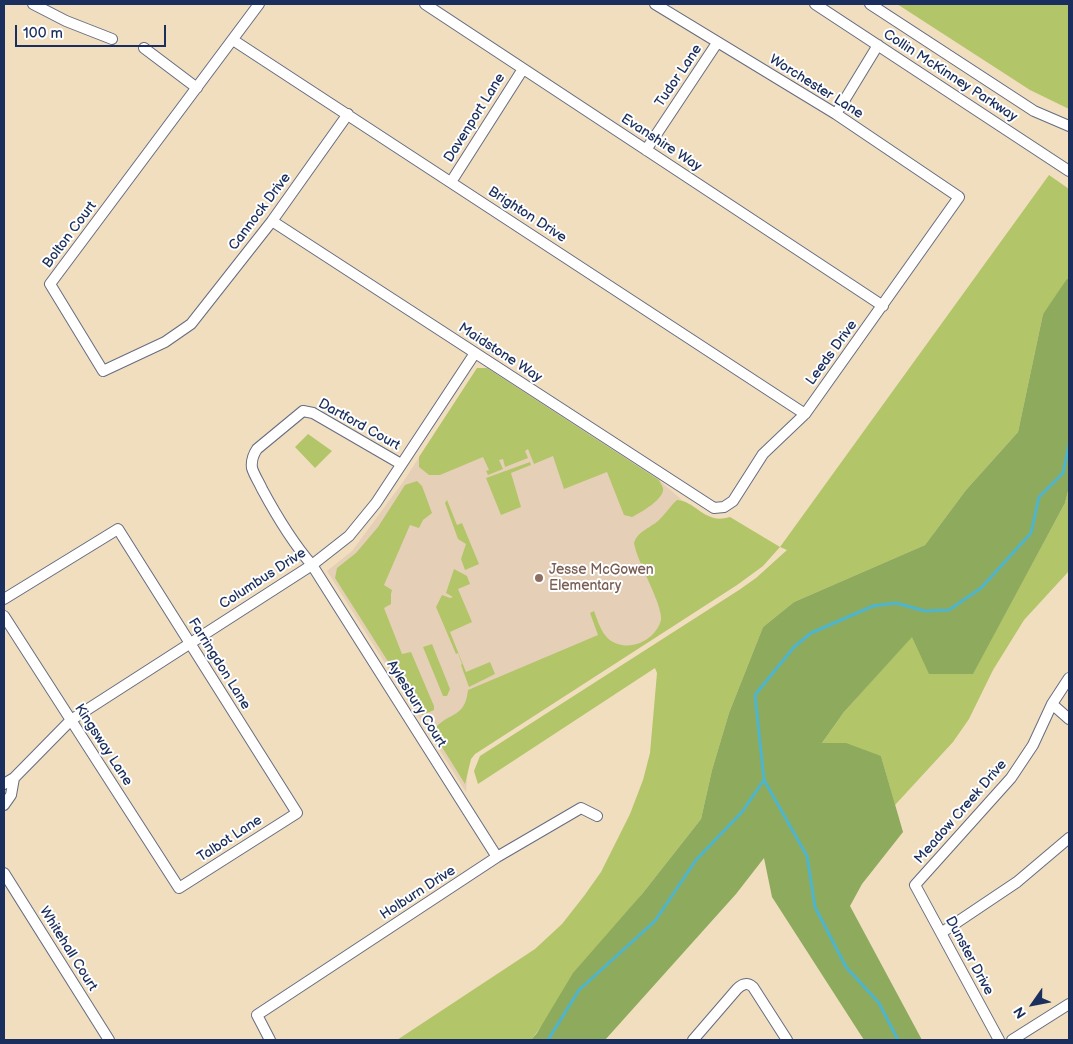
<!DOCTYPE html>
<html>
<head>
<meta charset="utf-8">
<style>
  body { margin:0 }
  #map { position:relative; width:1073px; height:1044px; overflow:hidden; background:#f0debf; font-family:"Balsamiq Sans",sans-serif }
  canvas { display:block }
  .frame { position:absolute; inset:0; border:5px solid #1b2f5e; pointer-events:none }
  .north { position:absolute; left:1008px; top:979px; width:50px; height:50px; -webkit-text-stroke:4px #fff; paint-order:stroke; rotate:237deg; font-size:14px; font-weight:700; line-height:20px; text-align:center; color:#1b2f5e }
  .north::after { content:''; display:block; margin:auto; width:18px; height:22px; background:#1b2f5e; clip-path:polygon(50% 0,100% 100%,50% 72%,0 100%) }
  .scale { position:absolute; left:15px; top:25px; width:151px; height:22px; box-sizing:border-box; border:2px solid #1b2f5e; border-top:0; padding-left:6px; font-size:15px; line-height:18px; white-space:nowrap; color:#1b2f5e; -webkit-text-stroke:4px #fff; paint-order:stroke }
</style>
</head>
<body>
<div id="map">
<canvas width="1073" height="1044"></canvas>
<div class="frame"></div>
<div class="north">N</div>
<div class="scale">100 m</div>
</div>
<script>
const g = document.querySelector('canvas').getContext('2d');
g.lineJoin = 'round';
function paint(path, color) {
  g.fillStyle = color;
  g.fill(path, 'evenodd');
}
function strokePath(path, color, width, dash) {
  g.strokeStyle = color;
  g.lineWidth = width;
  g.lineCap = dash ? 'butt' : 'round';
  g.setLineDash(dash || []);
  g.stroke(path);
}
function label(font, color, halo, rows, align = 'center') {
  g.font = font + ' "Balsamiq Sans",sans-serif';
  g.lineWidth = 4;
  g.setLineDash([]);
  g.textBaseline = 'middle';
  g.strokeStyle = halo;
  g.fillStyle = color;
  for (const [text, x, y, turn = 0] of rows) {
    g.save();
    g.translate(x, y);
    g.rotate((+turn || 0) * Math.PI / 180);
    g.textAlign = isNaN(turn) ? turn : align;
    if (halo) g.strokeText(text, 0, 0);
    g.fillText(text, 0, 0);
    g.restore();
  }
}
paint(new Path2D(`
  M477,368H487L659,480L682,500L703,513L719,520L730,517L763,566L737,585L475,754L471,759L468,767L466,792L327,571L352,551L403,482Z`), '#e5d0b7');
paint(new Path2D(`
  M897,4H1069V109L1030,90Z
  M1049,175L1069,189V279L1043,314L1018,432L966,490L925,545L794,602L763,627L729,713L712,770L701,819L642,894L531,1040H397L535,949L562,924L584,896L601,872L630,814L643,780L650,753L657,673L655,668L478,784L474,771L480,756L739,590L756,578L787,550L780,547L763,566L737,585L475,754L471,759L465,784L437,739L435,728C451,711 465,718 468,690L598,635L590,613L594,611C600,627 604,642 622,645C632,647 643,643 651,636C656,631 659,627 661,620C663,605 637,562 634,543C638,530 652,528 661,518C667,512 671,505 677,500C698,502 704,525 730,517L780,547Z
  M477,368H487L659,480C660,483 662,485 663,488C665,499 640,513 632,517L624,515L607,472L564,489L553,456L534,464L528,449L525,451L528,458L505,467L503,459L499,460L503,469L488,475L486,471L489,470L483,457L440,475H429L419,467V457Z
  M308,434L332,451L315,468L295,447Z
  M530,462L531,465L511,473L521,507L501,515L486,478Z
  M417,481L422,486L432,513L423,520L419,528L410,525L384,585L392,590L391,594V604L384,608L402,654L411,652L434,706V710L422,715L335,578L337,568L356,553L378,527L405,485Z
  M1069,487V571L1024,620L993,670L969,719L953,742L895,805L881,756L822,743L844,712L912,636L973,673L1065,503Z
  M447,500L457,525L462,523L479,564L465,570L461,559L466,544L458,539L445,503Z
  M454,569L467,576L470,584L458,589L472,622L450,632L466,672L490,662L495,674L469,687L461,665L462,664L458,653L456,654L436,607L442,595L450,598L453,597L446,593Z
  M432,644L450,689L447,696H443L423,647Z`), '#b2c569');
paint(new Path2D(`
  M1067,279H1069V487L1065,503L973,674H929L912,637L844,712L822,743H846L881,756L903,832L862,884L850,906L922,1040H864L772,897L764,858L736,894L605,1040H531L537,1033L573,973L642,894L701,819L712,770L729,713L763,627L794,602L925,545L966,490L1018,432L1043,314Z`), '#8daa5d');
strokePath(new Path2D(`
  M548,1040L579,990L655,921L696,860L742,812L764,780
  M898,1040L879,1003L846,967L815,907L807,856L764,780L755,695L794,647L811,633L873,606L896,603L925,611L949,610L981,588L1031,533L1039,497L1063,473L1069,445`), '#4eb5cc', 3);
const minor = new Path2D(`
  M33,4L66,21L112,39
  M259,4L50,284L103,371L165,342L191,324L272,221L348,114
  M425,4L883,306
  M815,4L1069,171
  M870,4L1034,111L1069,126
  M233,40L805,414
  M144,48L197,88
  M836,114L878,45
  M646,150L717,43
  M451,182L523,69
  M272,221L714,508L724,507L733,501L763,454L805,414L959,197L836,114L655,4
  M401,464L313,413L303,411L257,449C253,455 251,461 252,468C254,475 259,482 262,489C276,515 292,542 312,565L497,857
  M4,599L118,529L297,813L179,888L4,616
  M1052,704L1069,719
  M4,784L14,778L71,720L312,565L349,536L376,503L475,353
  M4,805L11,795L14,778
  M4,873L109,1040
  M941,933L1017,882L1069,838
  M270,1040L257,1015L497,857L581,808L597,816
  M693,1040L737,989C742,984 747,982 753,987L787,1040
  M999,1040L915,885L1011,778L1033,745L1052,704L1069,678
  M1012,1040L1069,1004`);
strokePath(minor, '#666c80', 12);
strokePath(minor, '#fff', 10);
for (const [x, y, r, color] of [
  [539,578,5,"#8d6e63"]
]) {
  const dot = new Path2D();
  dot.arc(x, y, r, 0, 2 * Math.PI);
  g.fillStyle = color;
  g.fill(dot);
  strokePath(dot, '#fff', 2);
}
label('14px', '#1b2f5e', '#fff', [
  ["Tudor Lane",679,76,-56],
  ["Collin McKinney Parkway",950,76,33],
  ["Worchester Lane",816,87,32],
  ["Davenport Lane",475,118,-58],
  ["Evanshire Way",661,143,33],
  ["Cannock Drive",260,212,-53],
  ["Brighton Drive",527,215,33],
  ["Bolton Court",70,235,-53],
  ["Maidstone Way",500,353,33],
  ["Leeds Drive",832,353,-54],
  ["Dartford Court",359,425,29],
  ["Columbus Drive",263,579,-33],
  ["Farringdon Lane",219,664,58],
  ["Aylesbury Court",416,704,58],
  ["Kingsway Lane",103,745,57],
  ["Meadow Creek Drive",961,812,-49],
  ["Talbot Lane",230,839,-33],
  ["Holburn Drive",418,893,-33],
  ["Whitehall Court",68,949,58],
  ["Dunster Drive",969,956,62]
]);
label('14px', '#785e54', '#fff', [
  ["Jesse McGowen",549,570],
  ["Elementary",549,586]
], 'left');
</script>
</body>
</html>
